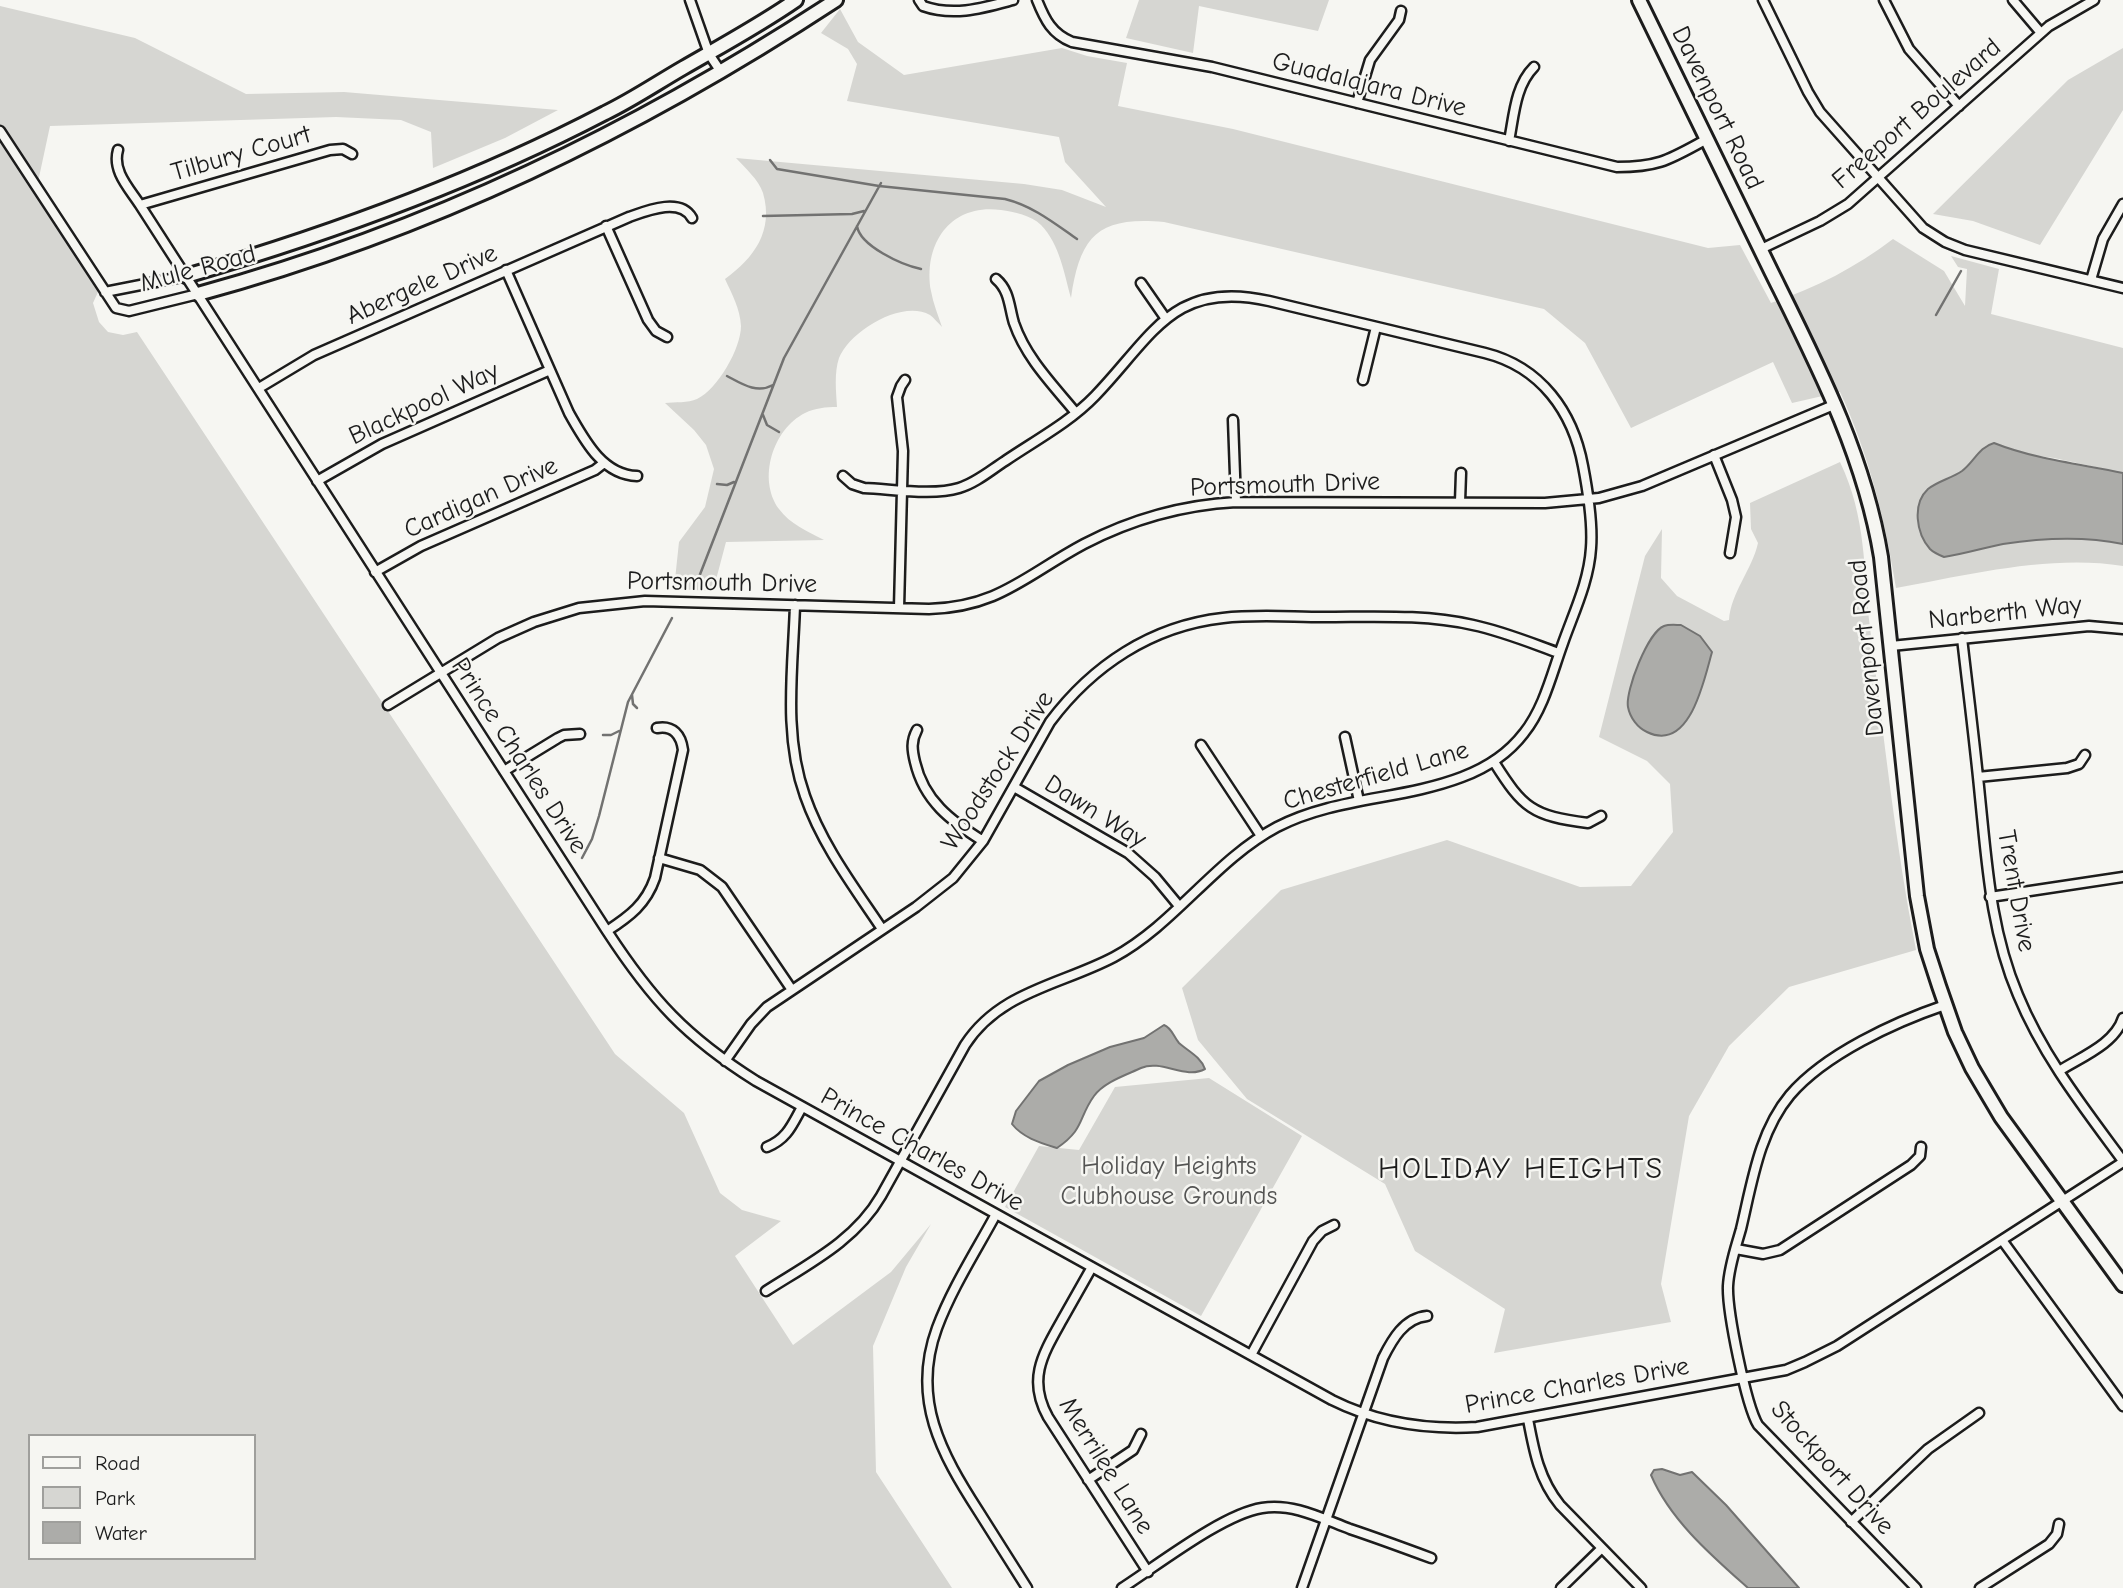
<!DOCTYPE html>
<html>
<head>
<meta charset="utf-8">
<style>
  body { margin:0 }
  #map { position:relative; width:2123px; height:1588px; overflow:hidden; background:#f6f6f2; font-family:"Comic Neue",sans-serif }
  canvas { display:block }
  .legend { position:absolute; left:28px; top:1434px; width:228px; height:126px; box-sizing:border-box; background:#f6f6f2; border:2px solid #9f9f9c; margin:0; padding:9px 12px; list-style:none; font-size:21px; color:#1c1c1c }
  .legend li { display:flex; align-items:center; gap:14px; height:35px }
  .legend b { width:35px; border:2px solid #9f9f9c }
</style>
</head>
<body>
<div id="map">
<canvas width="2123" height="1588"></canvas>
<ul class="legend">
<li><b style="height:9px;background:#f6f6f2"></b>Road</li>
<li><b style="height:19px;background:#d6d6d2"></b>Park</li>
<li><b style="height:19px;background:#acaca9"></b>Water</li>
</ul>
</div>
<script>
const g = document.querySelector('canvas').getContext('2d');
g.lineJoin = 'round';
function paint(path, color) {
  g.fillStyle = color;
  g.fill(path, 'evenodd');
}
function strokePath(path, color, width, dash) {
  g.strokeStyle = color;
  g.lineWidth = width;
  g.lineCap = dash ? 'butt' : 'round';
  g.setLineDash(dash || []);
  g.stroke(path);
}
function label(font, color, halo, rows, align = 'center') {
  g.font = font + ' "Comic Neue",sans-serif';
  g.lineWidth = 5;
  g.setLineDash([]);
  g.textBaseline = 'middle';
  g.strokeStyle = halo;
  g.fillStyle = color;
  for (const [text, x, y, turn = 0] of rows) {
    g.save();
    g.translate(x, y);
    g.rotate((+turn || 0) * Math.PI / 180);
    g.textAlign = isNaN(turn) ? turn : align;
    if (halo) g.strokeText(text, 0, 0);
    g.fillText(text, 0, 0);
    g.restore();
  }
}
paint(new Path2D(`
  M1139,0H1329L1318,31L1199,6L1193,53L1126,38Z
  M0,6L135,38L246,94L344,92L558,110L505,138L433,168L431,132L401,120L336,117L50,126L38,182L103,281L93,303L99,322L108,332L123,335L137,332L615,1054L684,1113L720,1193L742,1210L781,1221L735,1256L793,1345L891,1272L931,1224L906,1267L873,1346L876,1472L952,1588H0ZM30,1436H254V1558H30Z
  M840,9L858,42L904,75L1062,48L1087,56L1127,63L1118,106L1233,129L1708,248L1740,245L1771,303C1816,288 1856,267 1893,239L1944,271L1965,306L1967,269L1958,267L1951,256L1999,269L1991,314L2123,348V473L2054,458L2022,454L1994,443L1986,446L1971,464L1959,473L1947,478L1983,548C2029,539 2077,535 2123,544V566C2051,554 1967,575 1896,588C1885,520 1869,455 1840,392L1792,403L1773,362L1631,428L1585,343L1544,309L1164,222C1098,216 1080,236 1071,298C1064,273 1060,245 1041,225C1031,215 1014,212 1001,210C951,203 923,243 931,291C933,303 938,315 942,327C938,323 934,318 930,315C902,299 850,331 839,358C834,373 836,391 837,407C826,407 815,408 805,413C773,429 757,479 779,509C790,524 807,531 824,540L726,542L713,591L674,589L679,542L705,507L714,469L706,445L694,430L665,403C675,402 688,403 697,399C718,389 741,348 741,326C740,309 732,294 725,279C754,258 774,231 763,193C759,180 745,168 736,158L1024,184L1062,190L1106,207L1065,162L1059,137L847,101L857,64L848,49L821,33Z
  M2123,48V110L2040,245L1973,221L1933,214L2068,80Z
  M1840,462C1867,519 1863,568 1870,628C1884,736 1895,843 1916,950L1789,987L1729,1046L1689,1116L1661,1284L1671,1322L1494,1353L1505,1309L1415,1251L1385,1184L1247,1099L1198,1040L1182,988L1281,890L1447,840L1580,887L1631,886L1673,832L1670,784L1647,761L1599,737L1645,556L1662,529L1661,578L1677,596L1724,621L1729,620C1731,592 1752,570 1758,543L1751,529L1750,503ZM1664,626L1712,652L1690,717L1630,695L1650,639Z
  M1209,1078L1302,1136L1201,1316L1005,1207L1039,1146L1079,1150L1115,1087Z`), '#d6d6d2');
const water = new Path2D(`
  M1994,443C2034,459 2080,464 2123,473V544C2084,536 2042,538 2003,544C1983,548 1964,554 1944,557C1939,555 1933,552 1930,549C1916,533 1912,504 1928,489C1938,481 1952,478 1962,471C1974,462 1979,447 1994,443Z
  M1681,625L1700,636L1712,652C1704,680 1690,753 1647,732C1638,728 1630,718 1628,707C1625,691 1648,632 1664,626C1669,624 1676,625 1681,625Z
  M1164,1025C1172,1028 1173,1036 1179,1043C1188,1051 1201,1057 1205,1069C1185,1080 1162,1059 1141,1068C1126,1075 1104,1082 1094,1096C1078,1118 1085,1129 1057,1148C1041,1143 1023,1138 1012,1124L1016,1111L1039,1081L1068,1065L1110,1047L1144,1038Z
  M1662,1469L1680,1475L1692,1472L1726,1505L1799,1588H1748C1712,1556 1670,1520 1651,1475L1654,1470Z`);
paint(water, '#acaca9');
strokePath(water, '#727271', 2);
strokePath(new Path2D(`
  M770,160L777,169L879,186L1005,199C1033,206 1054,223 1077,239
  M763,216L852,214L864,211
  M857,226C860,246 902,265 921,269
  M1936,315L1961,271
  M727,376C742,384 757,394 773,385
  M763,415L767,425L779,432
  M717,484L727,485L734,482
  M699,577L784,358L881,183
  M632,695L633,704L637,708
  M603,735H611L619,731
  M582,858L592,839L599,816L628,702L672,618`), '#727271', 2.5);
const street = new Path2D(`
  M690,0L709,54L721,72
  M919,0L923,6C954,17 983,8 1013,0
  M1037,0C1045,20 1052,34 1072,42L1212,67L1617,167C1660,167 1670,159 1707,139
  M1763,0L1808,92L1820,112L1923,228L1945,242L1965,250L2123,288
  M1884,0L1909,49L1959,106
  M2013,0L2041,33
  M1357,103L1370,60L1399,20L1401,11
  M0,131L116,308L129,311L198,294
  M1509,141C1514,116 1515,86 1534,67
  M118,150C112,171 129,188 140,205L607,931C652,1000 686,1037 756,1081L1332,1400C1378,1423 1426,1430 1477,1427L1786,1370L1805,1362L1837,1346L2123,1162
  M140,205L330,150L343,149L352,154
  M606,226L648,320L656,331L667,337
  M1761,249L1820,221L1848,204L2049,26L2094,0
  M506,270L569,413C584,439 602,475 637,476
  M996,279C1010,291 1009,307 1014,323C1026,358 1053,385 1076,413
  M2091,280L2103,239L2123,204
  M1141,283L1166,319
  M105,292L186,276
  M1363,380L1376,327
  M259,388L314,355L629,217C646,211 680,197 692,218
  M1233,420L1236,502
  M1714,455L1732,500L1736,517L1730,553
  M317,481L382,444L550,370
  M1460,502L1461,473
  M375,572L421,546L595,470L604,463
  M795,605C793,668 783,735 805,796C822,845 854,887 882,929
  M899,608L903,451L897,397L901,386L905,380
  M1962,638C1968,691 1975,744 1980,797C1987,865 1991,932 2018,995C2043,1056 2084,1108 2123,1161
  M1891,646L2089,626L2123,629
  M388,705L498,638L534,622L579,608L645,601L929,609C999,607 1026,575 1084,544C1132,519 1182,505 1236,502L1545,503L1599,498L1642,486L1836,404
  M917,730C911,741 912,750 915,762C924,801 951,821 983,841
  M1345,737L1359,801
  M1201,745L1261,836
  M1494,762C1523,808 1532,816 1588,823L1601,816
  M504,771L558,738L564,735L580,734
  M1978,777L2067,768L2079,764L2085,755
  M1014,787L1128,853L1155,877L1179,906
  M659,858L700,870L722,887L792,990
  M1990,897L2123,877
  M607,931C630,916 646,904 655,878L683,750C681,735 673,725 657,728
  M725,1061L751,1024L767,1007L916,907L953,878L983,841L1050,722C1092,666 1151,626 1223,618C1256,614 1291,617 1324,617C1374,617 1424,614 1473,625C1502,631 1531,643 1559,653
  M2059,1071C2081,1057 2115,1044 2123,1018
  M767,1147C787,1139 792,1125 802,1107
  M996,1214C976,1251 952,1288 937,1328C911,1399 941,1453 979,1512C995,1537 1011,1563 1027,1588
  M2002,1240L2123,1406
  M1736,1249L1763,1254L1780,1250L1911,1165L1920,1156L1921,1147
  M1092,1267C1082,1285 1072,1302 1062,1320C1043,1354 1027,1379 1048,1417L1148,1572
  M766,1291C808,1264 855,1241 881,1196L965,1045C1000,991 1061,985 1114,957C1175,924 1215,860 1277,827C1335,797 1402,800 1462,777C1486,768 1508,754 1524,733C1544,708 1552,673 1563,643C1574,612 1589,581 1591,548C1593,522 1588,492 1583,466C1573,412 1541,367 1485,353L1269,301C1173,279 1152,337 1095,396C1070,422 1036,440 1005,461C991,470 976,483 959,488C933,496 892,489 864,488L852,484L843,476
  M1251,1355L1313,1241L1322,1231L1334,1225
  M1528,1419C1534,1451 1539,1479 1560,1505L1641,1588
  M1088,1480L1133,1450L1141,1434
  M1851,1522L1928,1449L1979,1413
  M1122,1588C1158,1565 1223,1514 1262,1508C1293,1503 1321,1518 1350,1529C1377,1538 1404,1548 1431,1558
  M1302,1588L1383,1358C1392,1340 1404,1318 1427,1316
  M1561,1588L1602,1548
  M1916,1588L1758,1425C1746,1405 1727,1311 1728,1286C1729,1266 1736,1247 1741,1229C1752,1183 1759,1132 1790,1095C1825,1054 1895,1022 1945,1005
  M1980,1588L2049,1544L2057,1534L2059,1524`);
const secondary = new Path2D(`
  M1639,0C1683,90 1727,181 1771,271C1817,364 1864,454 1881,557L1917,896L1927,949L1939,986L1955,1032L1972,1068L2001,1117L2123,1285
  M186,276C330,234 471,183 605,113C632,100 657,83 683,68C721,46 760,25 796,0
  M198,294C429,231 636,131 836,0`);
strokePath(street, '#1c1c1c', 13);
strokePath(secondary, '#1c1c1c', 18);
strokePath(street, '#f6f6f2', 8);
strokePath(secondary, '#f6f6f2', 12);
label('26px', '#1c1c1c', '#f6f6f2', [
  ["Guadalajara Drive",1369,85,14],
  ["Davenport Road",1717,108,64],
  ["Freeport Boulevard",1917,114,-41],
  ["Tilbury Court",241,154,-16],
  ["Mule Road",198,269,-15],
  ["Abergele Drive",422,285,-24],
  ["Blackpool Way",424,404,-25],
  ["Portsmouth Drive",1285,485,-2],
  ["Cardigan Drive",481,498,-24],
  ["Portsmouth Drive",722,583,1],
  ["Narberth Way",2005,613,-6],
  ["Davenport Road",1867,648,-96],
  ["Prince Charles Drive",519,756,57],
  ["Woodstock Drive",998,771,-57],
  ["Chesterfield Lane",1376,776,-16],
  ["Dawn Way",1095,812,32],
  ["Trent Drive",2016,891,80],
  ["Prince Charles Drive",922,1150,29],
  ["Prince Charles Drive",1577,1386,-10],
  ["Merrilee Lane",1106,1466,58],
  ["Stockport Drive",1832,1468,48]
]);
label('26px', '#545453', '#f6f6f2', [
  ["Holiday Heights",1169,1167],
  ["Clubhouse Grounds",1169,1197]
]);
g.letterSpacing = '2px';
label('30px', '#1c1c1c', '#f6f6f2', [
  ["HOLIDAY HEIGHTS",1521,1170]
]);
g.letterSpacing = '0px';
</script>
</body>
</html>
